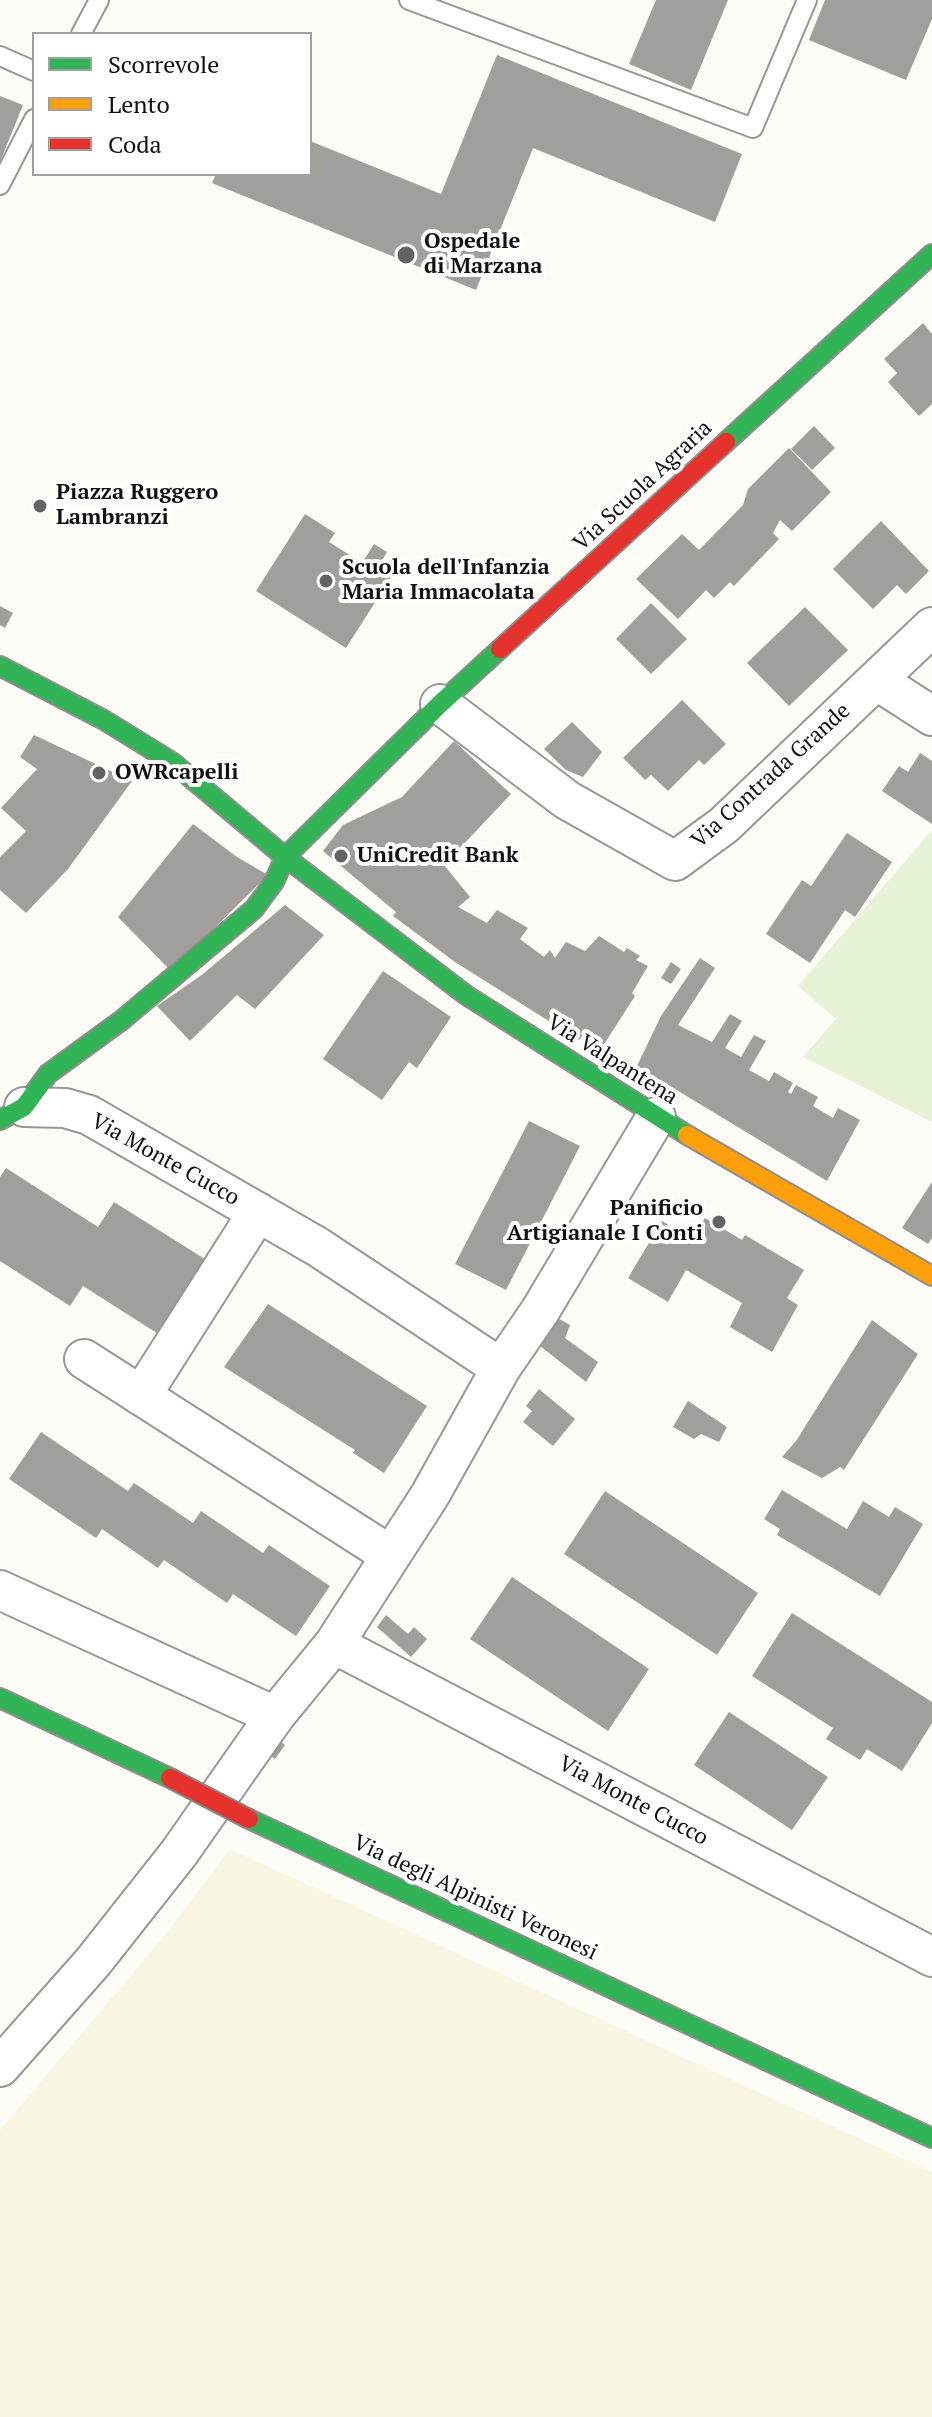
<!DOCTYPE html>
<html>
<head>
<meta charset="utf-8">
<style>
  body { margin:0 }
  #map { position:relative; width:932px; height:2417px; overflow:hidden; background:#fdfcf7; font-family:"PT Serif",serif }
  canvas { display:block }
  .legend { position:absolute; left:32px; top:32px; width:280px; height:144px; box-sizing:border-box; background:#fff; border:2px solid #a0a0a0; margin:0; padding:10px 14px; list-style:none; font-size:24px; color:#111 }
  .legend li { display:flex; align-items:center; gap:16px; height:40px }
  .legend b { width:40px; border:2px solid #a0a0a0 }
</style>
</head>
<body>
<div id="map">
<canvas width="932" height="2417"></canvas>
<ul class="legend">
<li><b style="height:10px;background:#30b455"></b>Scorrevole</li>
<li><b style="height:10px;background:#ff9f0a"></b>Lento</li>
<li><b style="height:10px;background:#e5322d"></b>Coda</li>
</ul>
</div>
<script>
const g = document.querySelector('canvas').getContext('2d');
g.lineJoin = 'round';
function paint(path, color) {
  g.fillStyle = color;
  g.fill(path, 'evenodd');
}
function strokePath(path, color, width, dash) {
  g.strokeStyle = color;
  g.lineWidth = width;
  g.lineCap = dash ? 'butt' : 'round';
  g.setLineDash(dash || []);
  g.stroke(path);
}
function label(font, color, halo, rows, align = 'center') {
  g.font = font + ' "PT Serif",serif';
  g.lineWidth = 8;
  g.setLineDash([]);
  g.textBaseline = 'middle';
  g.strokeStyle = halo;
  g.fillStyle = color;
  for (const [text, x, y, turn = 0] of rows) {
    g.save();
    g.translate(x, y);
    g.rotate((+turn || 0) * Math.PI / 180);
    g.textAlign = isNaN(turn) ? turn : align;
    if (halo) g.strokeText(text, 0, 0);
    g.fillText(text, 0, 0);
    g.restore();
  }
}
paint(new Path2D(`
  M230,1849L932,2172V2417H0V2130L165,1935Z`), '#f9f7e4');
paint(new Path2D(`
  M932,830V1122L803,1057L836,1019L798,986Z`), '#e7f3d7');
paint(new Path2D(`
  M656,0H728L691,90L629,64Z
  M825,0H932V19L906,80L809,40Z
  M497,55L742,154L715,222L533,148L476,290L212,183L216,174H310V141L441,194Z
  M0,96L23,105L0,162Z
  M923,323L932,334V404L919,416L888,382L897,373L884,359Z
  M814,426L835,448L812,470L791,449Z
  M789,448L831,492L792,531L780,520L773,533L779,539L734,586L730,582L714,598L706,590L678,619L636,579L682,534L699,550L743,505L748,489Z
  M305,514L335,533L329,542L362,563L374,544L387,552L381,562L395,571L346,648L256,591Z
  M881,521L929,571L906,594L897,585L873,609L833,569Z
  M651,603L687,639L651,674L616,639Z
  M0,606L13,613L5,628L0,625Z
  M805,607L848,650L789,706L747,663Z
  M682,700L726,744L704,765L699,760L668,791L651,775L645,780L623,758Z
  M572,722L602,752L583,777L566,770L544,749Z
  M34,735L132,781L68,869L26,913L0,890V857L26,831L1,808L37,769L20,757Z
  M454,741L511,794L444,865L470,897L458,907L487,923L497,910L528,928L520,939L544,957L550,950L555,958L566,942L585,951L599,936L624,952L627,948L640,956L636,960L648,966L632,993L635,996L601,1049L582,1036L579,1040L455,962L393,916L396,912L323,851L343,825L402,797Z
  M920,753L932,761V824L882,791L899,766L908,772Z
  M193,824L237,857L268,875L171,971L118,917Z
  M847,833L892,862L855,917L845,910L810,963L766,934L802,880L811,886Z
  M285,905L324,935L255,1009L237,995L190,1041L157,1006L203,974Z
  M700,958L715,968L678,1025L712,1042L730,1014L742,1021L725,1048L741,1057L754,1035L766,1041L749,1070L769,1081L774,1072L793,1083L788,1092L791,1094L796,1085L818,1097L813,1106L833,1118L838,1108L860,1120L827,1181L637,1066L661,1016Z
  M671,962L681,969L671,984L661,978Z
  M383,971L451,1017L417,1068L409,1062L382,1100L323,1059Z
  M529,1121L580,1146L506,1290L455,1264Z
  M6,1168L98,1227L114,1202L208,1261L160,1335L83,1286L70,1306L0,1261V1177Z
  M932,1182V1238L928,1244L902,1228Z
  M705,1218L742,1240L745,1235L804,1270L787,1298L798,1305L772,1352L730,1327L742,1303L686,1270L668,1302L628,1278L662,1221L692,1239Z
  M268,1304L427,1406L384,1473L353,1453L355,1450L224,1367Z
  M556,1317L570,1325L565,1338L598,1362L586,1382L540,1346Z
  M872,1320L918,1354L844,1470L840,1467L822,1478L782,1457L796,1441Z
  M539,1389L575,1419L553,1446L523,1422L532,1411L526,1406Z
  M688,1401L727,1427L719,1442L701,1434L694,1439L673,1427Z
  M41,1432L128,1491L134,1483L193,1523L201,1511L263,1553L269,1545L330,1586L296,1636L233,1594L227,1603L164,1560L158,1568L102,1529L96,1538L9,1479Z
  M782,1490L847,1529L863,1501L889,1517L895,1507L923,1524L880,1596L777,1535L780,1529L764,1519Z
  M605,1491L758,1593L717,1655L564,1554Z
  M512,1577L649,1669L608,1731L470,1639Z
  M792,1613L932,1702V1723L902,1771L867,1749L860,1760L826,1739L833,1728L752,1676Z
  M386,1615L408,1634L414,1627L427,1639L411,1657L377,1627Z
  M729,1712L828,1777L792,1830L694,1765Z
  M274,1736L285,1745L275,1759L264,1751Z`), '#a19f9c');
const lane = new Path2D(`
  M409,0L753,128L807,0
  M81,34L99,0
  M0,56L34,71
  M0,185L34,119`);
const street = new Path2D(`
  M876,680L932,716
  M440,704L567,800L675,861L724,825L932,627
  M24,1107L65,1108L89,1115L318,1247L501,1368
  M84,1359L390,1555
  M141,1396L258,1212
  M0,1590L275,1716
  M334,1644L932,1957
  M0,2067L93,1962L179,1853L275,1716L334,1644L430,1495L501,1368L540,1311L656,1117`);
const fast = new Path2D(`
  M726,442L932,254
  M0,666L104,720L172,762L285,857L466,995L687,1135
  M0,1120L24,1107L48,1074L122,1020L254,909L274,882L285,857L440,704L500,649
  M0,1698L170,1778
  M249,1819L932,2138`);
const slow = new Path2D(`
  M687,1135L932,1276`);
const jam = new Path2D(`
  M500,649L726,442`);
strokePath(lane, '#979795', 22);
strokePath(street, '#979795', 42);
strokePath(fast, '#8e8d8b', 22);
strokePath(slow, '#8e8d8b', 22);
strokePath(jam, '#8e8d8b', 22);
strokePath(lane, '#fffffe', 18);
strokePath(street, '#fffffe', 38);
strokePath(fast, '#30b455', 18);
strokePath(slow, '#ff9f0a', 18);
strokePath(jam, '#e5322d', 18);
const jamBridge = new Path2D(`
  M170,1778L249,1819`);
strokePath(jamBridge, '#858482', 22, []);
strokePath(jamBridge, '#e5322d', 18);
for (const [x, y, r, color] of [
  [406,255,10,"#646362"],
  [40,506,8,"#646362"],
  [326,581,8,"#646362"],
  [99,773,8,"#646362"],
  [341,856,8,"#646362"],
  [719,1222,8,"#646362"]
]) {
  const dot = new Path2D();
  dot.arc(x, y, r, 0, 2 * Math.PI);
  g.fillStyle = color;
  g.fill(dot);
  strokePath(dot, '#fff', 3);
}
label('bold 22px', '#111', '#fff', [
  ["Ospedale",424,242],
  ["di Marzana",424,267],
  ["Piazza Ruggero",56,493],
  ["Lambranzi",56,518],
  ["Scuola dell'Infanzia",342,568],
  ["Maria Immacolata",342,593],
  ["OWRcapelli",115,773],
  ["UniCredit Bank",357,856],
  ["Panificio",703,1209,"right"],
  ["Artigianale I Conti",703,1234,"right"]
], 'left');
label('22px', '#111', '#fff', [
  ["Via Scuola Agraria",643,486,-43],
  ["Via Contrada Grande",771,776,-42],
  ["Via Valpantena",612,1060,32],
  ["Via Monte Cucco",165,1160,29],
  ["Via Monte Cucco",633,1801,28],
  ["Via degli Alpinisti Veronesi",475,1898,25]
]);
</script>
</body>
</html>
